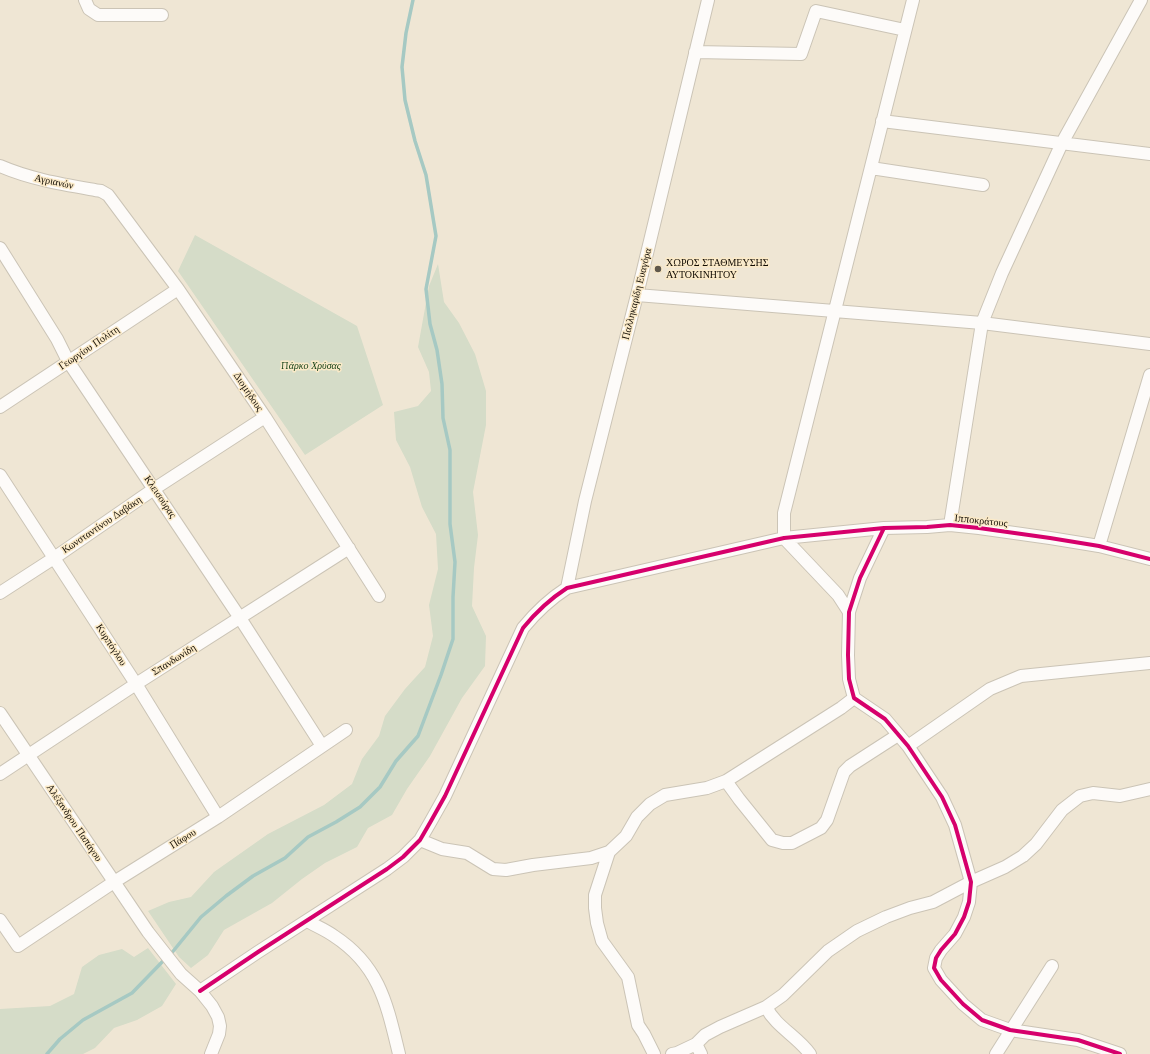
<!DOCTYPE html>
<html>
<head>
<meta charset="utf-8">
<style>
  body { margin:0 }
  canvas { display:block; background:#efe6d4 }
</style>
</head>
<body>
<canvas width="1150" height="1054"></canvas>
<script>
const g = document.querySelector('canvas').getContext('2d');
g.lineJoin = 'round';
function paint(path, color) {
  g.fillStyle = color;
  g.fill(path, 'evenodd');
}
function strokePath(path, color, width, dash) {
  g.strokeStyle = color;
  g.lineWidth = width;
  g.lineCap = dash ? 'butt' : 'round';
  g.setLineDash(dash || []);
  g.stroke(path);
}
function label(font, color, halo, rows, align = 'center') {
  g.font = font + ' Lora,serif';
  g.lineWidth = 3;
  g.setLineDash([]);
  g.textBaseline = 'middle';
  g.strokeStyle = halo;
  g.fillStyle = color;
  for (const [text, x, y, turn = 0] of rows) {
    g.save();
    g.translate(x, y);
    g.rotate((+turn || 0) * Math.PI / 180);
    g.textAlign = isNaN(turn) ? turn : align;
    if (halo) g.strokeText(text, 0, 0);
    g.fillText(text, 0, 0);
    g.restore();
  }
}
paint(new Path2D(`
  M195,235L357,326L383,405L305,455L178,271Z
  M438,264L444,302L459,323L475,354L486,391V425L473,492L478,535L474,568L472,606L486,636L485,666L462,698L430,756L407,789L392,815L368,828L357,847L325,863L302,879L272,903L224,930L208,955L191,968L179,957L148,911L169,902L191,897L214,872L268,834L324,805L352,784L362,759L379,736L385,716L405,689L425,667L433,636L429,605L438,569L436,534L422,507L410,467L396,440L394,412L418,406L431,391L429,372L418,347L429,286Z
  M148,948L176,984L162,1006L137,1020L114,1028L95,1048L83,1054H0V1009L50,1006L74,994L82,967L99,955L122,949L134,957Z`), '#d5dcc8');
strokePath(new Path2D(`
  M170,955L201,917L226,896L253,876L285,858L308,837L336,822L360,807L380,787L396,761L418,736L441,675L453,639V597L455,562L450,524V450L443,418L442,384L437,350L430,324L426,289L436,236L426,175L415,141L405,100L402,67L406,33L413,0
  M47,1054L60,1039L83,1020L132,993L165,959`), '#a6c9c3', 3.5);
const minor = new Path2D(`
  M85,0L89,9L98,15H162
  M695,52L801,54L816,11L905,30
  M882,121L1150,154
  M0,166C32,180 67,185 101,191L108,195L178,289L265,417L379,596
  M871,168L983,185
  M0,248L57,339L68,361L240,618L322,746
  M637,295L982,323L1150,344
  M0,407L178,289
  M0,475L136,684L218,817
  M950,525L982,323L1002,273L1062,143L1141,0
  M884,528L860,578L849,612L848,655L849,679L854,698L885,719L908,746L942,797L955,825L971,882L969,902L964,917L955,934L941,950L936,958L934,968L941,980L963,1004L982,1020L1010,1030L1078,1040L1120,1054
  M1099,546L1150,375
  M567,588L585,501L637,295L708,0
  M0,593L54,558L154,489L265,417
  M849,612L838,595L784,538V513L913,0
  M0,713L148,932L181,974L200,991L212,1006L218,1017L220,1026L219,1034L211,1054
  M908,746L990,689L1021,676L1150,663
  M0,774L136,684L349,548
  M726,781L739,799L772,840L783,843H792L821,828L827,820L844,772L850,766L898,735
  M420,840L442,849L467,853L493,869L506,870L533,865L591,858L609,852L626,836L637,817L650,804L665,795L707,788L726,781L841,708L854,698
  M609,852L595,895V908L597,923L602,941L628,977L638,1025L644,1034L654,1054
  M0,920L18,946L114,882L218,817L346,730
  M307,921C316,926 326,930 334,936C380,966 387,1005 399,1054
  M200,991L258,952L387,869L403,857L420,840L431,821L445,796L523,628C536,612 550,599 567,588L784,538L884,528L927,527L950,525L979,528L1050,538L1099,546L1150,559
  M766,1007C776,1027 797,1036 810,1054
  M672,1054L677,1053L696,1044
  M701,1054L696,1044L705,1035L720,1027L766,1007L783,995L828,951L857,931L886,917L910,908L933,902L971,882L1005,867L1023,856L1036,844L1062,810L1080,796L1093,793L1120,796L1150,789
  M996,1054L1052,966`);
strokePath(minor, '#cbc4b6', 14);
strokePath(minor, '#fdfbf9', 12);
strokePath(new Path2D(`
  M884,528L860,578L849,612L848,655L849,679L854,698L885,719L908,746L942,797L955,825L971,882L969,902L964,917L955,934L941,950L936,958L934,968L941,980L963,1004L982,1020L1010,1030L1078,1040L1120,1054
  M200,991L258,952L387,869L403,857L420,840L431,821L445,796L523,628C536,612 550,599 567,588L784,538L884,528L927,527L950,525L979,528L1050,538L1099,546L1150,559`), '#d6006c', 4);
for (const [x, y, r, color] of [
  [658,269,4,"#5f584c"]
]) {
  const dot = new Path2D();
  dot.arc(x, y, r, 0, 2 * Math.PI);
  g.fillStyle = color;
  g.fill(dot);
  strokePath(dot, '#fbeac8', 1.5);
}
label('10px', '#120c03', '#fbeac8', [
  ["Αγριανών",54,182,12],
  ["Παλληκαρίδη Ευαγόρα",637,294,-76],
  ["Γεωργίου Πολίτη",89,348,-34],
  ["Διομήδους",248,392,56],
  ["Κλεισούρας",160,497,56],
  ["Ιπποκράτους",981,521,6],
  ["Κωνσταντίνου Δαβάκη",102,525,-34],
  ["Κυρπόγλου",111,645,57],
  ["Σπανδωνίδη",174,660,-32],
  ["Αλέξανδρου Παπάγου",74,823,56],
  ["Πάφου",183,839,-32]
]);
label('10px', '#120c03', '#fbeac8', [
  ["ΧΩΡΟΣ ΣΤΑΘΜΕΥΣΗΣ",666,263],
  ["ΑΥΤΟΚΙΝΗΤΟΥ",666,275]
], 'left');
label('italic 10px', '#174318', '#fbeac8', [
  ["Πάρκο Χρύσας",311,366]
]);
</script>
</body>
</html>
